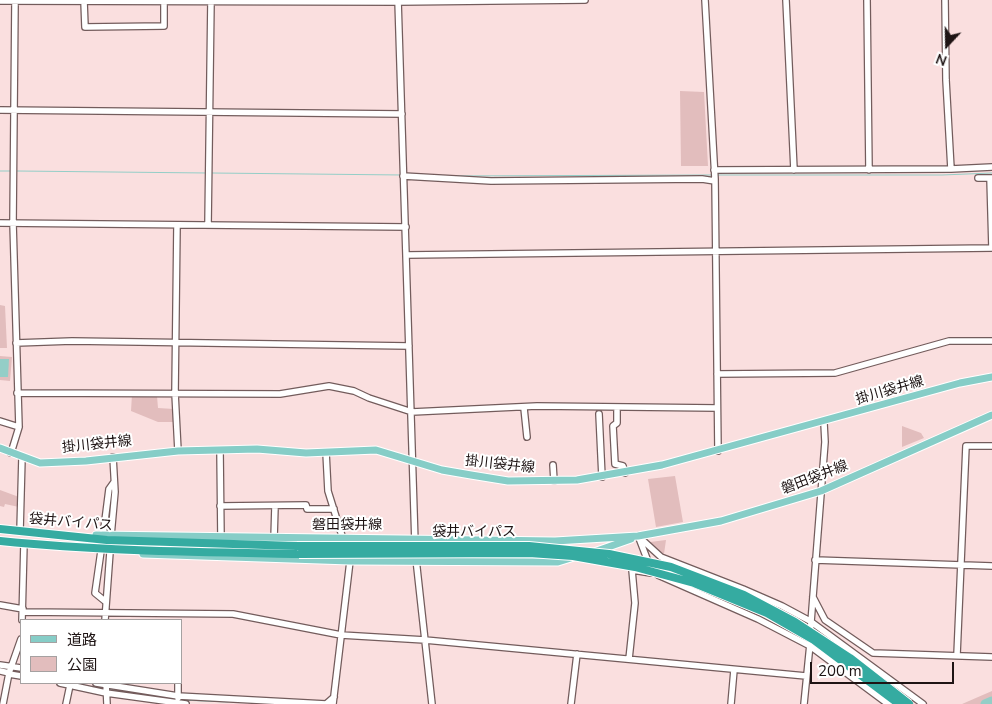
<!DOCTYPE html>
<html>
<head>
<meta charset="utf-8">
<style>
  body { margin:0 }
  #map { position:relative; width:992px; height:704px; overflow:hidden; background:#fadfdf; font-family:"Nunito Sans","Noto Sans JP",sans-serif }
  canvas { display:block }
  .legend { position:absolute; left:20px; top:619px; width:162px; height:65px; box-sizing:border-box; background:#fff; border:1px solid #a5a1a1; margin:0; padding:6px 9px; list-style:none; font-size:15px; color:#1e1414 }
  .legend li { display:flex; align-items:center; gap:10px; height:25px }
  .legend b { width:25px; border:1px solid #a5a1a1 }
  .north { position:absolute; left:922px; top:20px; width:50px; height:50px; -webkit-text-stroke:4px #fff; paint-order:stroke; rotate:201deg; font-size:14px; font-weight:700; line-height:20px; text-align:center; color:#1e1414 }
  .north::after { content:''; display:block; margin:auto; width:18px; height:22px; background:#1e1414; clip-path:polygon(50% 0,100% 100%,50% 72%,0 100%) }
  .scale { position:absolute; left:810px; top:662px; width:144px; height:22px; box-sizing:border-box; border:2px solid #1e1414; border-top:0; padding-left:6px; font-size:15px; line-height:18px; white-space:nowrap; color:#1e1414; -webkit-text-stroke:4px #fff; paint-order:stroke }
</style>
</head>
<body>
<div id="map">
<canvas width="992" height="704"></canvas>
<ul class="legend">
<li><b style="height:6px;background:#86cdc7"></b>道路</li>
<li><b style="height:14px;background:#e2bdbd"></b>公園</li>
</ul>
<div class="north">N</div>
<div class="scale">200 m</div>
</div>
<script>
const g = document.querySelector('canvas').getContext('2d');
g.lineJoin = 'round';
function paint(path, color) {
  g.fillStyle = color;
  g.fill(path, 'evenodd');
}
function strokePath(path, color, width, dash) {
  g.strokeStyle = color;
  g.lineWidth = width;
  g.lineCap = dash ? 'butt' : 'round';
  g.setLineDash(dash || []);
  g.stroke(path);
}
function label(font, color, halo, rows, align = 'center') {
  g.font = font + ' "Nunito Sans","Noto Sans JP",sans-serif';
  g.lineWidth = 4;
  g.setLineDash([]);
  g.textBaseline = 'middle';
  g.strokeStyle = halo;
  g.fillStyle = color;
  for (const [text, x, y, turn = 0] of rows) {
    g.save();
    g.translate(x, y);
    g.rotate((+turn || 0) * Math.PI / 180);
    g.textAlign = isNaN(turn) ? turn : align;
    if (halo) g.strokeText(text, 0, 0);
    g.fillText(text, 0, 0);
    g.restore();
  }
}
paint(new Path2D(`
  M680,91L704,92L708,166H681Z
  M0,305L5,306L7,348H0Z
  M0,356L12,357L10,381L0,380Z
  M132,394L157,396L158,408L174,409L173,422H158L131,411Z
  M902,426L921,433L924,438L902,447Z
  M675,476L683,522L656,527L648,479Z
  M0,490L19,497V507L5,504L4,507L0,506Z
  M666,540L664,554L651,546L650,542Z
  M992,691V704H962Z`), '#e2bdbd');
paint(new Path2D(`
  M0,359H9L8,377H0Z`), '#94cec7');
strokePath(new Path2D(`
  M0,171H12
  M16,171L207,173
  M211,173L402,175
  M718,175H942L992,173
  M445,176L711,175
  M13,672L21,673
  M73,683L104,689
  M108,689L134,694
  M180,700L228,702`), '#94cec7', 1);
strokePath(new Path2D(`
  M985,704L992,701`), '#94cec7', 9);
const minor = new Path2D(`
  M398,0L415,543
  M705,0L715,179L718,451
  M786,0L794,170
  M867,0L869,170
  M945,0L946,80L951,169
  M0,1L398,2L585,0
  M84,1L85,27L164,26V2
  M0,110L402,114
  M714,170L951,169L992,167
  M403,176L491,181L702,179L715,181
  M978,178H992
  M990,178L992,248
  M0,223L406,227
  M177,225L175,393L178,451
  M208,225L211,0
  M407,255L992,248
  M16,343L72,341L409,346
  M717,374L835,373L949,341H992
  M17,393L280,394L329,386L354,391L369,398L412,412L537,406L717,408
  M524,408L527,437
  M617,411V423L613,426L615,464L623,466L625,473
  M599,414L602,477
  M0,421L19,427
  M220,450L221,539
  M326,452L328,491L343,539
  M11,453L19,427L13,223L15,1
  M553,465L554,481
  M220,506L306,505L307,509H334
  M20,531L22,457
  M103,536L109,489L114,482
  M111,536L115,492L113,457
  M638,536L661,557L743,589L782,606L810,621L923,704
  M639,538L649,564
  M274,539L275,506
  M101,551L95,593L106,602
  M416,559L432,704
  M815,560L992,566
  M658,575L758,619L810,646L888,704
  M813,597L825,620L873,653L992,657
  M0,605L23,609
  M23,612L233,614L341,635L425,640L806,676
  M22,620L24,543
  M105,620L110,552
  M810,635L825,442L824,423
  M957,655L966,446H992
  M629,659L635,603L632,570L651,573
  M0,665L21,668
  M0,671L9,673
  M9,674L21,676
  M60,683L106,693L186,704
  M96,683L178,696L326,704L334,697
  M106,683L107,704
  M178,683V698
  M3,704L9,673L21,639
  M66,704L70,685
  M333,704L350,561
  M571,704L577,654
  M731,704L734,670
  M804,704L810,644`);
const major = new Path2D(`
  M0,448L40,463L86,461L178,451L257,449L306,453L376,450L442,470L471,475L508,481L577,480L662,465L960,383L992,377
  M96,535L555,541L638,536L721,521L821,491L992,415
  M594,552L631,539
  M143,554L350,561L558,562L574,557`);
const highway = new Path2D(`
  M0,529L107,540L297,546
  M0,541C99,551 199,552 299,554`);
strokePath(minor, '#735c5c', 8);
strokePath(major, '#fff', 9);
strokePath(highway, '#fff', 10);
strokePath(minor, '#fff', 5.5);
strokePath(major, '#86cdc7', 7);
strokePath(highway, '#35aba1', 8);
const highwayBridge = new Path2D(`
  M297,546H529L609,554L671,567L744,595L795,622L850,658L909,704
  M299,554L529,553L573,556L635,567L694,583L767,613L814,640L899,704`);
strokePath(highwayBridge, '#fff', 10, []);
strokePath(highwayBridge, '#35aba1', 8);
label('14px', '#1e1414', '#fff', [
  ["掛川袋井線",890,391,-16],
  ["掛川袋井線",97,445,-6],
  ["掛川袋井線",500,465,6],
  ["磐田袋井線",815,478,-21],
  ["袋井バイパス",71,523,5],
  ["磐田袋井線",347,526],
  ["袋井バイパス",474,533]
]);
</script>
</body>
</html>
